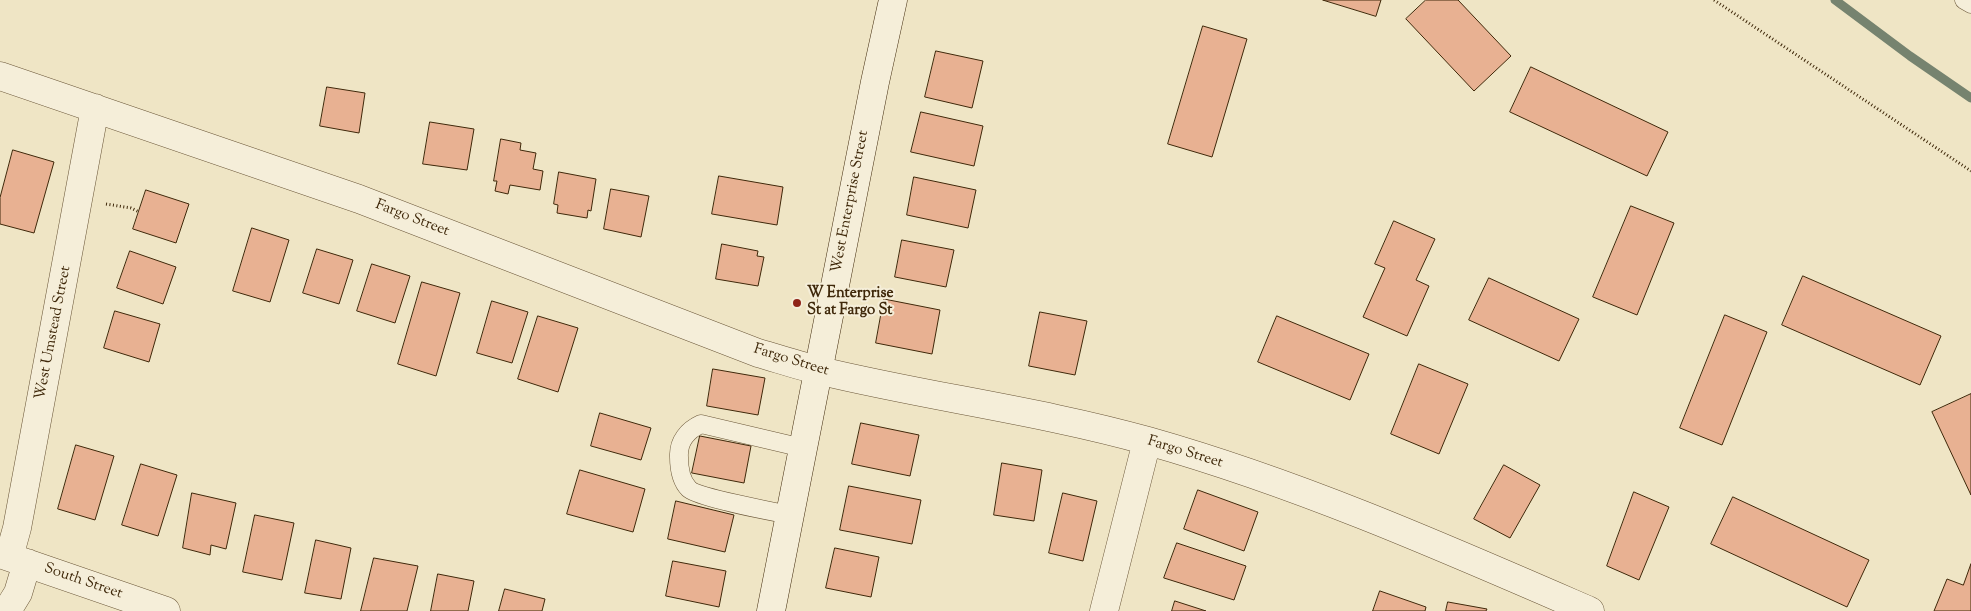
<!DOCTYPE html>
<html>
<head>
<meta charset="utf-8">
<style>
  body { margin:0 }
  canvas { display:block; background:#efe5c5 }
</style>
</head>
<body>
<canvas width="1971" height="611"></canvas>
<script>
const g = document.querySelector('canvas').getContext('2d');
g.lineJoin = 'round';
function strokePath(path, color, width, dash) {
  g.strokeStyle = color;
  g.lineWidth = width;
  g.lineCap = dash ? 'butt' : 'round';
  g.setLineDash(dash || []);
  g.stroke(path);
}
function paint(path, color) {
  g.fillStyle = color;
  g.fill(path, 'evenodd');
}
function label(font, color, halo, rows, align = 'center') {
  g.font = font + ' "Sorts Mill Goudy",serif';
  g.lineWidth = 4;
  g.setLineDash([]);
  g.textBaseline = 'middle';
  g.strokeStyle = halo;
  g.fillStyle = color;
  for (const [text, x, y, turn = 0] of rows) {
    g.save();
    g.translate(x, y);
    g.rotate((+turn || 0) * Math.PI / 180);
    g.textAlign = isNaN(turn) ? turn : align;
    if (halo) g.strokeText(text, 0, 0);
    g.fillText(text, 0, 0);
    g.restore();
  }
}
strokePath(new Path2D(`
  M1835,0L1910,56L1971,98`), '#76836f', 9);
const building = new Path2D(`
  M1323,0H1381L1376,16Z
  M1426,0H1458L1511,56L1474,91L1406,19Z
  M1203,26L1247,39L1212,157L1168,144Z
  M936,51L983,61L972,108L925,97Z
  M1531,67L1668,132L1647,176L1510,112Z
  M327,87L365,93L359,133L320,126Z
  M921,112L983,126L974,166L911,152Z
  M430,122L474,129L467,170L423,164Z
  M501,139L521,143L520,150L536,153L533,169L543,171L540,190L510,185L508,194L495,191L497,181H494Z
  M13,150L54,162L34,233L0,224V198Z
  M559,172L596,179L591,211L588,210L587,218L557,213L558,205L554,204Z
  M719,176L783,187L777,225L712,214Z
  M914,177L976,190L968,228L907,215Z
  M611,189L649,196L641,237L604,229Z
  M146,190L189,204L176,243L133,229Z
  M1631,206L1674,223L1637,315L1593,297Z
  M1394,221L1435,239L1416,280L1429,286L1407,336L1363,317L1385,268L1375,264Z
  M252,228L289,240L270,302L233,291Z
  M902,240L954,250L946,287L895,277Z
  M722,244L758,251L757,256L764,257L758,286L716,279Z
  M317,249L353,260L339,304L303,293Z
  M130,251L176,267L163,304L117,288Z
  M372,264L410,276L395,323L357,311Z
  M1803,276L1941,336L1920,385L1782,325Z
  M1489,278L1579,319L1559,361L1469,320Z
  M422,282L460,293L436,376L398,364Z
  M884,299L940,310L932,354L876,343Z
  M492,301L528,312L512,363L477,353Z
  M115,311L160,324L149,362L104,348Z
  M1040,312L1087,321L1075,375L1029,366Z
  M1725,315L1767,332L1722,445L1680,428Z
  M538,316L578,328L558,392L518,379Z
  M1277,316L1369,354L1350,400L1258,362Z
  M1419,364L1468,384L1439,454L1391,434Z
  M713,369L765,378L758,415L707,406Z
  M1971,394V495L1932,412Z
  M600,413L651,428L641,460L591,446Z
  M861,423L919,435L910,476L852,464Z
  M700,436L751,446L744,483L692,473Z
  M76,445L114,456L95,520L58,509Z
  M1002,463L1042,470L1034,521L994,515Z
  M141,464L177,475L158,536L122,525Z
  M1504,465L1540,485L1510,538L1474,519Z
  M580,470L645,489L633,532L567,514Z
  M849,486L921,500L912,544L840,530Z
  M1198,490L1258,512L1244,551L1184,529Z
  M1634,492L1669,507L1639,580L1607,566Z
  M192,493L236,503L226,549L211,545L210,555L183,548Z
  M1063,493L1097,501L1083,561L1049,553Z
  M1733,497L1869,560L1847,607L1711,544Z
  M676,501L734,515L725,552L668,539Z
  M255,515L294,523L282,580L243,572Z
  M316,540L351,548L341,599L305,593Z
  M1177,543L1246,566L1234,600L1164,578Z
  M835,548L879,557L871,597L826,588Z
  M374,558L418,566L407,611H361Z
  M673,561L726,571L719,607L666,596Z
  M1971,564V611H1934L1947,579L1963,585Z
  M438,574L474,581L468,611H431Z
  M505,589L545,599L542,611H499Z
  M1380,591L1426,607L1425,611H1373Z
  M1175,601L1206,611H1172Z
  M1448,602L1487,609L1486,611H1446Z`);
paint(building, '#e8b192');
strokePath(building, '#3f280a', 1);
const lane = new Path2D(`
  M1964,0L1971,4
  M790,515C774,512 697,497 689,489C681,481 679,468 679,457C678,441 688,430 701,424L803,448`);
const street = new Path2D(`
  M0,76L359,199L758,353C779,359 800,366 821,371C929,397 1041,411 1148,441C1300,484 1445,548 1590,611
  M0,554L166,611
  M9,557L17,528L95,108
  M7,611L18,593L27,563
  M1104,611L1147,441`);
const secondary = new Path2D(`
  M771,611L875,82L893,0`);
strokePath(lane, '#6b5739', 19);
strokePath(street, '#6b5739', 29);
strokePath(secondary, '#3f280a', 29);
strokePath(new Path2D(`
  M1714,0L1971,171
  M106,204L131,208L139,212`), '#3f280a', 3, [1, 2.5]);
strokePath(lane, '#f5eed9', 18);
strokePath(street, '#f5eed9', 28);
strokePath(secondary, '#f5eed9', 28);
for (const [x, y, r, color] of [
  [797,303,5,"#8f2418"]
]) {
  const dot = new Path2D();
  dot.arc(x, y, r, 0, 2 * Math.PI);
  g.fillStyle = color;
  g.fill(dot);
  strokePath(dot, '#f5eed9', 2);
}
label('15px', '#3f280a', '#f5eed9', [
  ["West Enterprise Street",851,202,-79],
  ["Fargo Street",412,219,21],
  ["West Umstead Street",54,333,-79],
  ["Fargo Street",791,361,17],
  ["Fargo Street",1185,453,17],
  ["South Street",83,582,19]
]);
label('bold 15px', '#3f280a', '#f5eed9', [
  ["W Enterprise",807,294],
  ["St at Fargo St",807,311]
], 'left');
</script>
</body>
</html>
